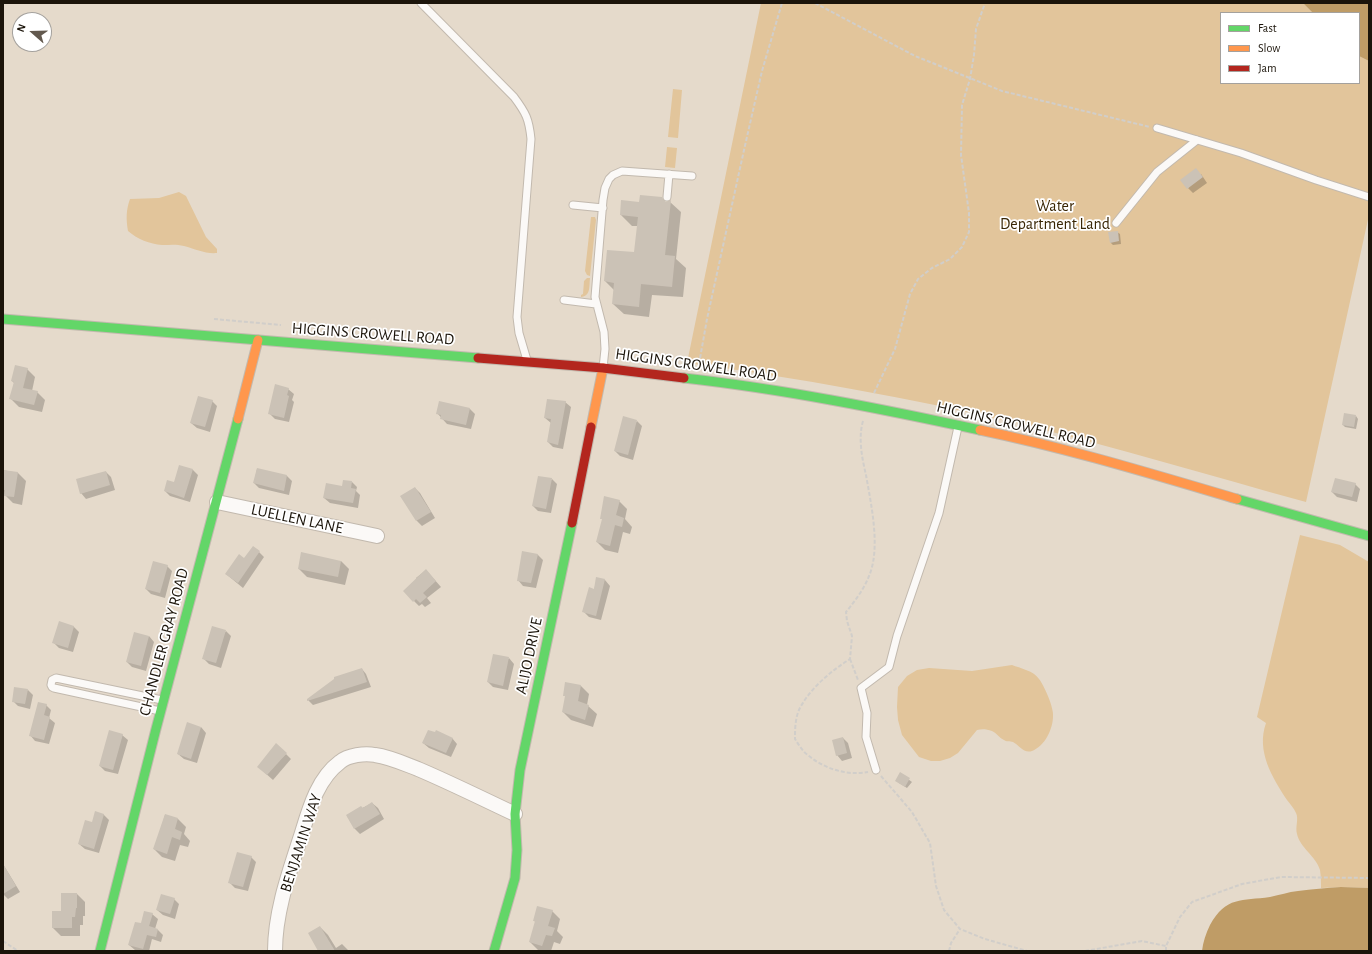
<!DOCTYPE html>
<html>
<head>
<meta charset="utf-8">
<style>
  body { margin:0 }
  #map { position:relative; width:1372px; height:954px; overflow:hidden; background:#e5dacb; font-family:"Alegreya Sans",sans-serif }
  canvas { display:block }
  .frame { position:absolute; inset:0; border:4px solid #1b140a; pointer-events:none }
  .legend { position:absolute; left:1220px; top:12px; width:140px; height:72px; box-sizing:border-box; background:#fff; border:1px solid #a4a19d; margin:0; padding:5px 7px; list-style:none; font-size:12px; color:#1b140a }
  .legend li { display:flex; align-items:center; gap:8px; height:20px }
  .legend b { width:20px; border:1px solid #a4a19d }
  .north { position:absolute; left:12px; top:12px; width:40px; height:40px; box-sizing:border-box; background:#fff; border:1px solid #a4a19d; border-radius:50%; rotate:290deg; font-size:11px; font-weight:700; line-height:16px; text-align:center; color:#1b140a }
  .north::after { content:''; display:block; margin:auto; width:14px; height:18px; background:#62594e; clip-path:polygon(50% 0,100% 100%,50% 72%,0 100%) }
</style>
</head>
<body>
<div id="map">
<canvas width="1372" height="954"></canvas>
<div class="frame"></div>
<ul class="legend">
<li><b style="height:5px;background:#63d668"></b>Fast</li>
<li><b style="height:5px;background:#ff974d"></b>Slow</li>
<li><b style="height:5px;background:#b3261e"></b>Jam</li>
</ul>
<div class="north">N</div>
</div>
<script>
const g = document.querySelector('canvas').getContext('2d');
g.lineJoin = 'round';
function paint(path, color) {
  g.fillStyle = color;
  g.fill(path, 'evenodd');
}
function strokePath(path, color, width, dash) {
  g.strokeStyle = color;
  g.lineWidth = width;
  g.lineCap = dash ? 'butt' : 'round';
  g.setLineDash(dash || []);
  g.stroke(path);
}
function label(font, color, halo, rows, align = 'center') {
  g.font = font + ' "Alegreya Sans",sans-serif';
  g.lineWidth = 3.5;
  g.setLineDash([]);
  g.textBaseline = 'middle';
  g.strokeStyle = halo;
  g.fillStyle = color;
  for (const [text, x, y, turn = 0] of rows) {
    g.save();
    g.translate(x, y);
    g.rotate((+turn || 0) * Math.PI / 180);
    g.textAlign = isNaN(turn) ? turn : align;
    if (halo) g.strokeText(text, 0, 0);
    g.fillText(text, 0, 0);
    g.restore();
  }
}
paint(new Path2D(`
  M761,3H1303L1313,13H1221V83H1359V56L1369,61V215L1306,502C1211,476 1116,447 1020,424C910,398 799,378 687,363Z
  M673,89L682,90L678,138L668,137Z
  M667,147L677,148L675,168L665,167Z
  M179,192L186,196L206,237L217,249V253C205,254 195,249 184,246C176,244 170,245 162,245C150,244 137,239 128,231C126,219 126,210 130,199L159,198Z
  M591,217H595L596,220L590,276L587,275L585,271Z
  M587,278H590C589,286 591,296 581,297V295L583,294L584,281Z
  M1300,535L1340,545L1369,562V888L1341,887L1321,888C1321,883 1321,876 1320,870C1316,856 1300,848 1297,834C1295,827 1299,819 1296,813C1294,808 1290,804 1287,800C1272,777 1256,751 1266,723L1257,717Z
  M1012,665C1020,668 1034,671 1039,679C1044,685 1054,708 1053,716C1053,729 1045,746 1032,751C1024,754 1019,745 1013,742C1010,741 1006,742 1004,740C999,738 997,733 992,731C986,729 982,729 977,730L958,753L950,758L940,761H931L919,757L902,735L898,720L897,707L898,687L907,676L917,670L929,668L972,671Z`), '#e2c59b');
paint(new Path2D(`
  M1303,3H1369V61L1359,56V13H1313Z
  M1341,887L1369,888V951H1202C1203,942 1206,933 1210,925C1226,896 1242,901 1270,897C1280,895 1288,892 1298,891C1312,889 1326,888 1341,887Z`), '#bf9c66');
paint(new Path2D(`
  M1201,174L1207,183L1193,193L1188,188Z
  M670,202L681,212L676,259L686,268L683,297L652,295L649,317L624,314L613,304L614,290L605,281L635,253L638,226H632L621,215L640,203H667Z
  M1117,232L1120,234L1121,244L1113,245L1110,242Z
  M27,369L35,377L32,391L37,392L45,400L42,412L19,407L11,399L14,383L12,381Z
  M288,389L294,394L292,400L294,402L289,422L275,419L270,414Z
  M212,401L217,406L210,432L197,428L191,423Z
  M565,402L571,407L563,449L553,447L548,442L551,423L545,418Z
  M470,409L475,414L471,429L447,424L437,413Z
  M1356,416L1358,419L1356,429L1345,427L1343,425Z
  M637,421L642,426L633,460L620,456L615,451Z
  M180,466L193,470L198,475L190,502L170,496L165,491L174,484Z
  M257,469L287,476L292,481L289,495L259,488L254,483Z
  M3,470L18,473L26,481L22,505L13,503L6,496H3Z
  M106,472L111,477L115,490L86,499L81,493Z
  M552,479L557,484L551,513L538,511L533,506Z
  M352,482L357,487L356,491L360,495L358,508L330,503L324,498Z
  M1355,484L1360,489L1357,502L1337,497L1332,492Z
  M415,488L420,493L435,518L422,526L417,521L402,496Z
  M619,501L627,509L625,519L632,527L630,534L623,532L618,553L605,550L597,542L603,520L601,518Z
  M259,552L264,557L243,588L226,574L245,559Z
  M523,552L538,555L543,560L536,588L523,586L518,580Z
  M341,561L349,569L345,585L307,577L299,569Z
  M167,566L172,571L165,598L151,594L146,589Z
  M426,570L441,587L427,598L431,603L425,607L422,604L419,606L414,601L417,580L416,578Z
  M597,578L605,580L610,586L601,620L589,617L584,612L594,590Z
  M73,626L79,632L73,652L59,648L54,643Z
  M226,631L231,636L221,668L209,664L204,659Z
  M149,636L154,642L146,671L132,667L127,662Z
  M509,658L514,664L508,690L493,687L488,682Z
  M362,669L366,674L371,687L313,705L308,700Z
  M566,683L581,686L589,694L587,705L597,714L593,727L571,720L563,712L566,697L564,695Z
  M28,690L33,695L30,709L18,706L13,701Z
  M46,705L51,710L49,718L55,723L49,744L35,741L30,735Z
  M201,727L206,733L197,763L184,759L178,754Z
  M122,735L128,740L118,774L105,771L100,766Z
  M452,738L457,744L451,757L429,748L423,743Z
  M843,738L848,743L852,758L842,761L837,755Z
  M286,754L291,759L273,780L264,772Z
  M901,774L912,782L907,788L899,783Z
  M372,803L378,808L384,819L360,834L355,829L347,816Z
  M103,814L109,820L99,853L85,849L79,844Z
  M165,815L178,819L186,827L184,834L190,841L188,847L180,845L175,861L162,857L154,849Z
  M251,857L256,862L248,891L235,888L229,882Z
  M3,864L20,892L8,899L3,894Z
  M77,894L85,902V916H83V925H80V936H61L53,928L62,912Z
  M174,899L179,904L175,919L163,915L157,910Z
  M552,911L560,919L557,931L563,937L560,944L554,942L551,951L538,950L530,942L536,922L534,921Z
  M152,914L158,919L155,929L158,930L163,935L161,942L152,939L149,951L135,950L129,945L141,925Z
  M320,927L328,935L336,948L342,944L349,951H320Z`), '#0003');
paint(new Path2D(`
  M1196,168L1203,177L1187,189L1180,180Z
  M640,195L662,197L663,199L666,202L671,200L665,255L675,256L672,287L641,284L639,307L612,304L614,283L604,281L607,250L634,252L638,217L620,215L621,200L639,202Z
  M1118,231L1119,241L1110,243L1108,232Z
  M15,365L28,368L23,388L38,391L34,405L9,399L14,382L11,381Z
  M275,384L289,388L287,395L289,396L284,418L268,414Z
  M198,396L213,400L205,427L190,423Z
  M547,399L566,401L558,445L547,442L551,419L544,418Z
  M439,401L470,408L466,425L440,419L441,415L436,414Z
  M1344,413L1356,415L1354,427L1342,425Z
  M623,416L637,420L628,455L614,451Z
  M179,465L193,469L184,498L164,491L167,480L174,482Z
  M257,468L287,475L284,491L253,483Z
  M3,470L18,472L14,497L4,496L5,490H3Z
  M106,471L110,485L80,494L76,479Z
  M538,476L552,478L546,509L532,506Z
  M1335,478L1356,483L1352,497L1331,492Z
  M343,480L352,481L351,488L356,489L353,503L323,498L326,483L342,486Z
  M415,487L431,512L416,521L400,496Z
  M604,496L620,500L616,515L624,518L622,527L615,525L610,546L596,542L602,519H600Z
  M253,546L260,551L238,583L225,574L239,554L244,558Z
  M522,551L538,554L531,583L517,581Z
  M301,552L341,561L338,577L298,569Z
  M153,561L168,565L160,593L145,589Z
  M426,569L436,581L423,593L427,597L420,603L416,599L413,602L403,591Z
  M596,577L605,579L596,616L582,612L589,587L594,589Z
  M59,621L74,626L68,648L52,643Z
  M212,626L226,630L216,663L202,659Z
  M134,632L149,636L141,666L126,662Z
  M493,654L509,657L503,686L487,682Z
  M362,668L367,682L307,701V699L334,679V677Z
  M565,682L581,685L578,701L589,705L585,720L562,712L565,696H563Z
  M14,687L28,689L25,704L12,702Z
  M38,702L47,704L44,715L50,717L44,740L29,736Z
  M187,722L201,727L191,759L177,754Z
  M109,730L123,734L113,770L99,766Z
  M428,730L435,732L436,730L453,738L446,753L422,743Z
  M843,737L847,753L836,756L832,740Z
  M276,743L287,753L267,775L257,767Z
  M900,772L910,778L905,787L895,781Z
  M372,802L380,814L354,829L346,815L361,806L363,808Z
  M95,811L104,814L94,849L78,844L85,820L92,822Z
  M165,814L178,818L175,829L182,832L180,840L172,837L167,854L153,849Z
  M237,852L252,856L243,887L228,883Z
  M3,864L16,886L3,894Z
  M61,893H77V908H76L75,917H72V928H52V911H61Z
  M161,894L175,898L170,914L156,910Z
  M537,906L553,910L548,926L555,928L552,936L546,935L542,946L529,942L535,921H533Z
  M144,911L153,913L149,926L158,929L156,937L147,935L143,949L128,945L135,922L141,923Z
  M320,926L335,951H318L308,933Z`), '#cbc2b6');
const lane = new Path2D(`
  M421,3L514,97C526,113 529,119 531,139L517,317L519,333L527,360
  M1157,128L1241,153L1316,180L1369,197
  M667,197L669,174
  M573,205L603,208
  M1116,223L1157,172L1197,140
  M564,300L596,304
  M603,368L605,349L604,332L595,297L603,200L605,188L609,179L613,175L622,171L692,176
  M160,711L54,688L52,687L51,685L52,680L56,678L162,700
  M876,770L866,737L867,713L861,688L889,667L897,636L939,513L958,427`);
const street = new Path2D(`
  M217,502L377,536
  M275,951C275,912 289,873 301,836C309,810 317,779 340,762C348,755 365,753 375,755C390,757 405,764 418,769C451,783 483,799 515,814`);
const fast = new Path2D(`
  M3,319L478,358
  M684,378C783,389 882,409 980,430
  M1237,499L1369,536
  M100,951L156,729L238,419
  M494,951L515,878L517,850L515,814L520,770L572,523`);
const slow = new Path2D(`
  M238,419L258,340
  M591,427L603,368
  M980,430C1067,448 1152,474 1237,499`);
const jam = new Path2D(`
  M478,358L603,368L684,378
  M572,523L591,427`);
strokePath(lane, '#c2b9ae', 9);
strokePath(street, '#c2b9ae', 16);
strokePath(fast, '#c2b9ae', 11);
strokePath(slow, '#c2b9ae', 11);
strokePath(jam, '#c2b9ae', 11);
strokePath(new Path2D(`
  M815,3L915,56L1002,91L1150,127
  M214,319L281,325
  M699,364L707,319L744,150L762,71L782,3
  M874,393L895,349L910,294L918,279L932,268L950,259L962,247L969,232V213L961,155L962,105L970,79L974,55L976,29L985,3
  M863,421C858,438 862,458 866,475C871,504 881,548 869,576C864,589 855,601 846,612L847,621L852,636L850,659C831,671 812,687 801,706C795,716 795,729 795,739C799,745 803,752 809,756C825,769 848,776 868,772
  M850,659L858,680
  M881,776L912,812L930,843L936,886L944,910L960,929L985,939L1027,951
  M3,941L18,951
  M949,951L951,943L960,929
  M1085,951L1142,941L1166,946
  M1166,951V946L1180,917L1192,902L1242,884L1281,877L1369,878`), '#d1ceca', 2, [4, 2]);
strokePath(lane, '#fbf9f7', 7);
strokePath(street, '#fbf9f7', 14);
strokePath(fast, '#63d668', 9);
strokePath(slow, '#ff974d', 9);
strokePath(jam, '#b3261e', 9);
label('16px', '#392605', '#fff', [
  ["Water",1055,206],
  ["Department Land",1055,224]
]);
label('16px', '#1b140a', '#fff', [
  ["HIGGINS CROWELL ROAD",373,334,4],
  ["HIGGINS CROWELL ROAD",696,365,8],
  ["HIGGINS CROWELL ROAD",1016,425,13],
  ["LUELLEN LANE",297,519,12],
  ["CHANDLER GRAY ROAD",164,642,-75],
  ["ALIJO DRIVE",529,656,-78],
  ["BENJAMIN WAY",301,843,-72]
]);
</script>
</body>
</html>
